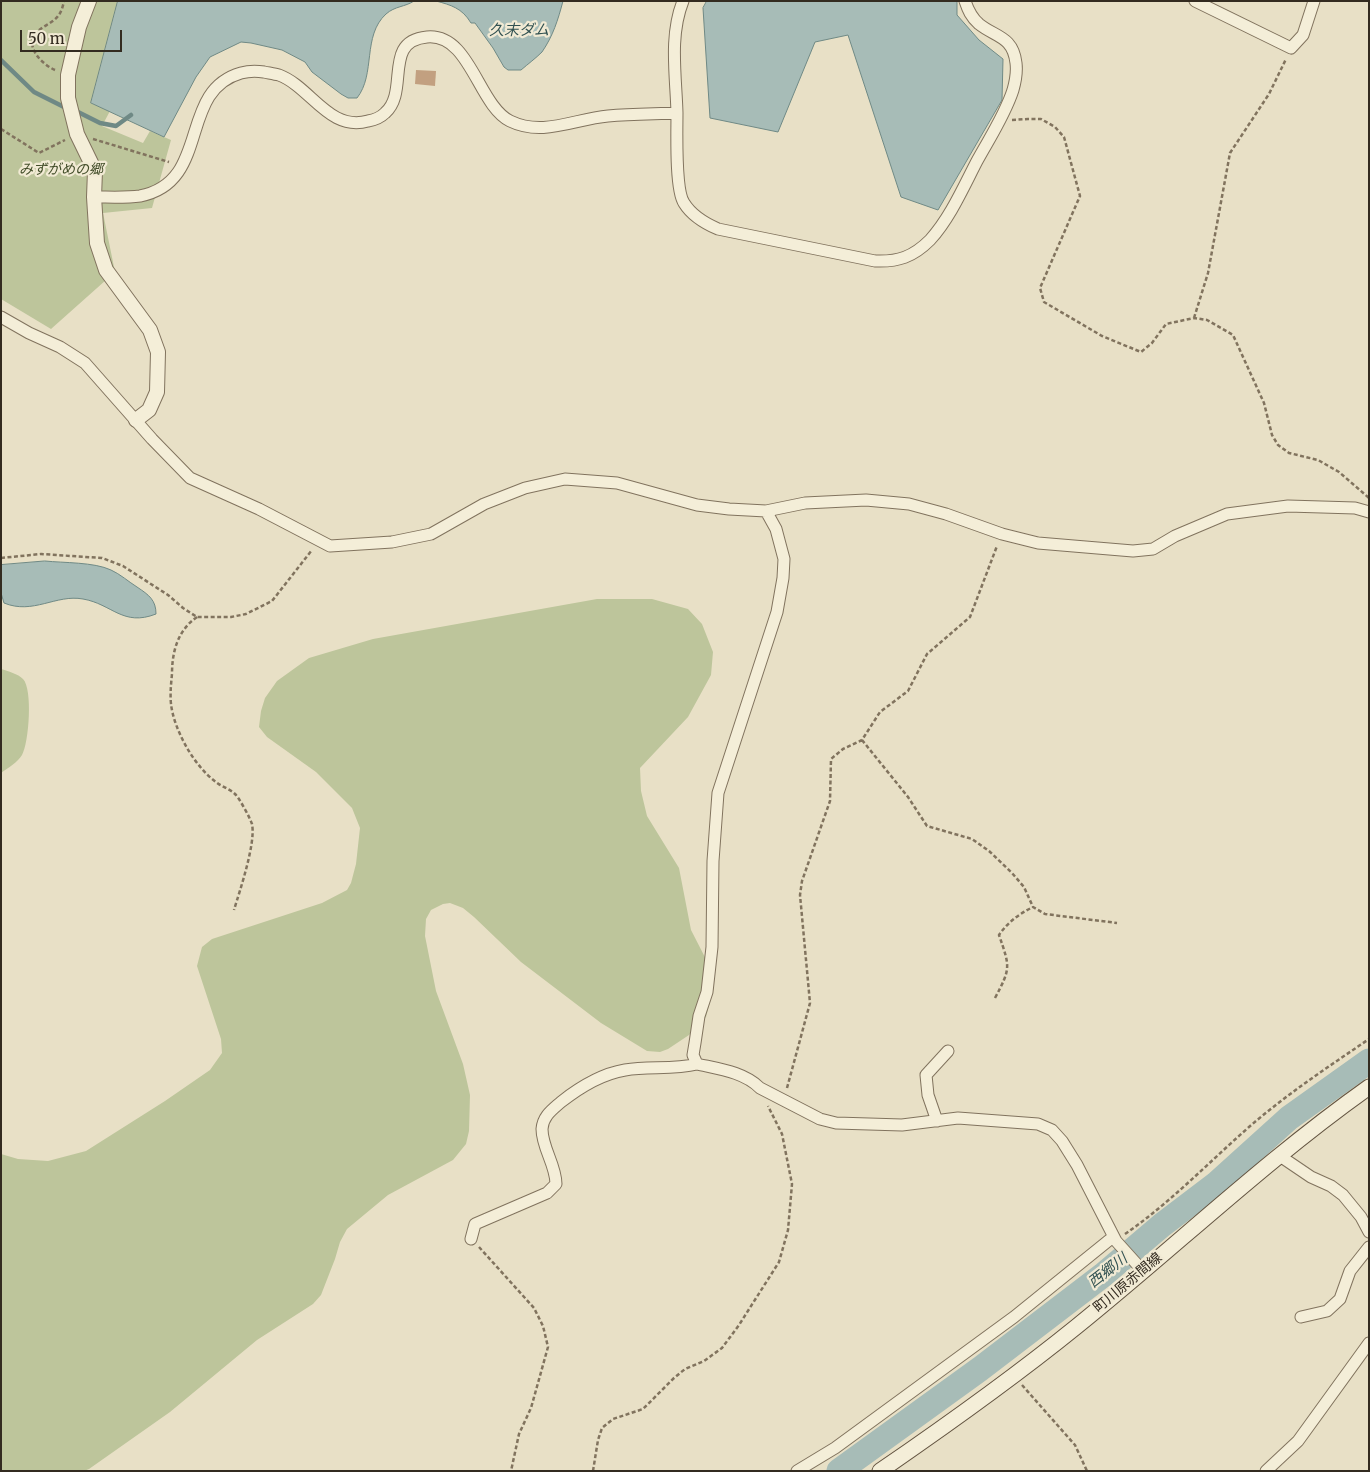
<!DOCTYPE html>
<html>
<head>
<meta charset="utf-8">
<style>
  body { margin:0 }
  #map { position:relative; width:1370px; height:1472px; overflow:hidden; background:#e8e0c6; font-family:Merriweather,serif }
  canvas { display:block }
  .frame { position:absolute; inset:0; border:2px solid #332b20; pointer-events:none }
  .scale { position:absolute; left:20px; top:30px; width:102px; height:22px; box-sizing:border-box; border:2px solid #332b20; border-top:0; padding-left:6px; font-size:15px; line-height:18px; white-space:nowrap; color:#332b20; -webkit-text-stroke:4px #f1ead4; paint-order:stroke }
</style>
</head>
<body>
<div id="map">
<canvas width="1370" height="1472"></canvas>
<div class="frame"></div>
<div class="scale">50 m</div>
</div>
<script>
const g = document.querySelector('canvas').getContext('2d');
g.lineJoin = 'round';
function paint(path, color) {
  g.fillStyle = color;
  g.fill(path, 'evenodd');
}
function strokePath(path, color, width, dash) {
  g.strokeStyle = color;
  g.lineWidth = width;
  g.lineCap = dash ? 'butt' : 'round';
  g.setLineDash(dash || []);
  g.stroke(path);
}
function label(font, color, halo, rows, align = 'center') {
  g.font = font + ' Merriweather,"Noto Sans JP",serif';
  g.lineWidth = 4.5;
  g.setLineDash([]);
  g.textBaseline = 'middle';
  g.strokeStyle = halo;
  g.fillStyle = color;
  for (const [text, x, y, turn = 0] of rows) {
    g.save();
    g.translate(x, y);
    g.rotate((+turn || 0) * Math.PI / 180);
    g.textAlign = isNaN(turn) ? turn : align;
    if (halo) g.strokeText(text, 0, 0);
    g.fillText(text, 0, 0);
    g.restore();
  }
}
paint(new Path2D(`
  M1,1H118L91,103L110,111L102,126L143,143L150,131L171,140L152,208L103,213L115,272L51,329L1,299Z
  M597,599H652L688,609L702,624L713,652L711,675L688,717L640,768L641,791L647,816L679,868L691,930L711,969L714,987L706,1017L689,1035L668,1049L660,1052L647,1051L601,1023L521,962L474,917L463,908L450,903L443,904L431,910L426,919L425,936L436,991L463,1064L470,1095L469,1131L466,1144L453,1160L388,1195L347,1229L340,1242L335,1259L321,1295L313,1304L257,1340L170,1412L89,1469L84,1471H1V1154L18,1159L48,1161L86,1151L165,1101L210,1070L222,1053L221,1039L197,966L202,947L212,939L322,903L347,890L351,883L356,864L360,828L352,808L316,772L267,737L259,727L261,711L265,698L277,681L309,658L373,639Z
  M1,669C8,671 18,674 23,679C33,689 29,743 22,755C18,762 8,768 1,773Z`), '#bdc59b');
const water = new Path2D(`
  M118,1H414C405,7 395,6 386,14C362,36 376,74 357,98H348L341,94L312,72L305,62L282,50L251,43L241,42L210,57L196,77L164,137L91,103Z
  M436,1H563C558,20 553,36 542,52C536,58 528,64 521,70H508L504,67L493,48L475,23H471C462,8 451,5 436,1Z
  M707,1H957V15L979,40L1003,59L1002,100L938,210L901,197L848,35L815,42L778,132L710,118L703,8Z
  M45,561C64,563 94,562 111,570C120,574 129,582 137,587C149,595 156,600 156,614C123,627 112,604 83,599C56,594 33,615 4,603L1,593V565Z`);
paint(water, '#a7bcb7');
strokePath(water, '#6f8985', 1);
strokePath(new Path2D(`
  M1,60L34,92L66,108
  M78,112L100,123L116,126L131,115`), '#6f8985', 4.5);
strokePath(new Path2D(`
  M839,1471L980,1369L1103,1275L1162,1225L1216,1184L1289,1118L1369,1061`), '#a7bcb7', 25);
paint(new Path2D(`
  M416,70L436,71L435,86L415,84Z`), '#c2a080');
const minor = new Path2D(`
  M1195,1L1291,48L1303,35L1314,1
  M677,113C677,131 675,190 684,203C692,216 704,223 718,229L875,261C898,262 913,257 930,240C950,218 963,188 977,161C989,139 1005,115 1013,90C1015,83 1017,71 1016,63C1013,36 995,37 979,24C971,17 968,10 965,1
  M94,197C109,197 126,198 140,196C212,182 177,91 241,73C248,71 258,71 264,72C269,73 275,74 279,75C311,87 329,132 368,121C374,120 380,118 385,113C410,91 382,41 427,37C470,33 478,105 510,121C543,137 574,119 608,116C631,114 654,114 677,113C676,76 669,36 683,1
  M1,317L29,333L60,347L85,363L152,439L190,478L259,509L330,546L392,542L431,534L484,504L525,488L565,479L617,483L697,505L729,509L766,511L805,503L866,500L909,504L946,514L1002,534L1038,543L1133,551L1153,549L1175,536L1227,514L1288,506L1355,508L1369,512
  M766,511L776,529L784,559L783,578L777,612L718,793L713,861L712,947L707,992L699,1016L695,1043L693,1055L697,1064C719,1069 744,1072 760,1088L820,1119L836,1123L902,1125L958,1118L1038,1124L1052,1130L1062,1141L1077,1165L1116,1241L1143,1271
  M937,1121L928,1095L926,1075L948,1051
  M1280,1156L1311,1177L1331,1186L1343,1195L1361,1217L1369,1232
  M471,1239L475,1224L547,1193L556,1184C556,1165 542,1148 542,1129C543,1116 552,1110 561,1102C580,1087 601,1074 625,1070C649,1066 673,1070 697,1064
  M1301,1317L1327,1311L1340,1299L1350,1271L1369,1247
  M797,1471L835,1448L1014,1317L1113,1237
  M1266,1471L1298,1441L1369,1343`);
const tertiary = new Path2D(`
  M89,1L79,27L68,75V98L77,134L95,171L94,197L97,243L106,270L150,330L158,352L157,392L149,410L136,420`);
const secondary = new Path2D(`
  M880,1471C947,1425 1013,1378 1076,1327C1174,1248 1266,1160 1369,1087`);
strokePath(minor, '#81735e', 13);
strokePath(tertiary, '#81735e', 16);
strokePath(secondary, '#635441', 17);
strokePath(new Path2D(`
  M55,70C43,65 24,47 36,33C42,26 53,23 58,16C61,13 63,6 64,1
  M1012,120L1028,119H1041L1055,127L1064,137L1080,196L1040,288L1044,302L1102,336L1141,352L1152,343L1166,324L1194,318L1207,320L1233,335L1264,403L1272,435L1278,445L1289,453L1318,460L1339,472L1369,498
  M1,129L39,153L65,140
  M93,139L169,162
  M1194,318L1208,273L1230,153L1269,94L1286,59
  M1,558L41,554L102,558L123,566L168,595L183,608L197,617H231L246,614L272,601L312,550
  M197,617C178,630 172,651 172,674C171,684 170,694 171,704C174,730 194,766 216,782C222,787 230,789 235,794C240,799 250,818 252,824C256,843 240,890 234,910
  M862,740L908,797L927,826L972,839L989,851L1012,873L1024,887L1033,907L1045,914L1117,923
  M995,998C1011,968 1010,967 999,935C1008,922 1019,914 1033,907
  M787,1088L810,1003L800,895L802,881L830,801L831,759L843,749L862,740L880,712L908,691L927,654L970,617L997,546
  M1125,1234C1170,1203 1208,1163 1249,1127C1287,1094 1328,1067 1369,1039
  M479,1247L534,1308L543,1326L548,1347L531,1408L519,1434L511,1471
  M1022,1385L1075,1445L1087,1471
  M593,1471L598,1440L602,1428L613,1419L643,1409L674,1378L685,1369L704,1361L722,1348L739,1325L779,1262L788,1230L792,1184L782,1134L768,1106`), '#81735e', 2.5, [4, 2.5]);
strokePath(minor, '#f4eed8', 11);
strokePath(tertiary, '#f4eed8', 14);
strokePath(secondary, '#f4eed8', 15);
label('italic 14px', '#424d29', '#f1ead4', [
  ["みずがめの郷",61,170]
]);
label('14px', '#332b20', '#f1ead4', [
  ["町川原赤間線",1128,1283,-40]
]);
label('italic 15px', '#315151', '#f1ead4', [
  ["久末ダム",519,31],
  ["西郷川",1108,1271,-38]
]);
</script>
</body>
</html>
